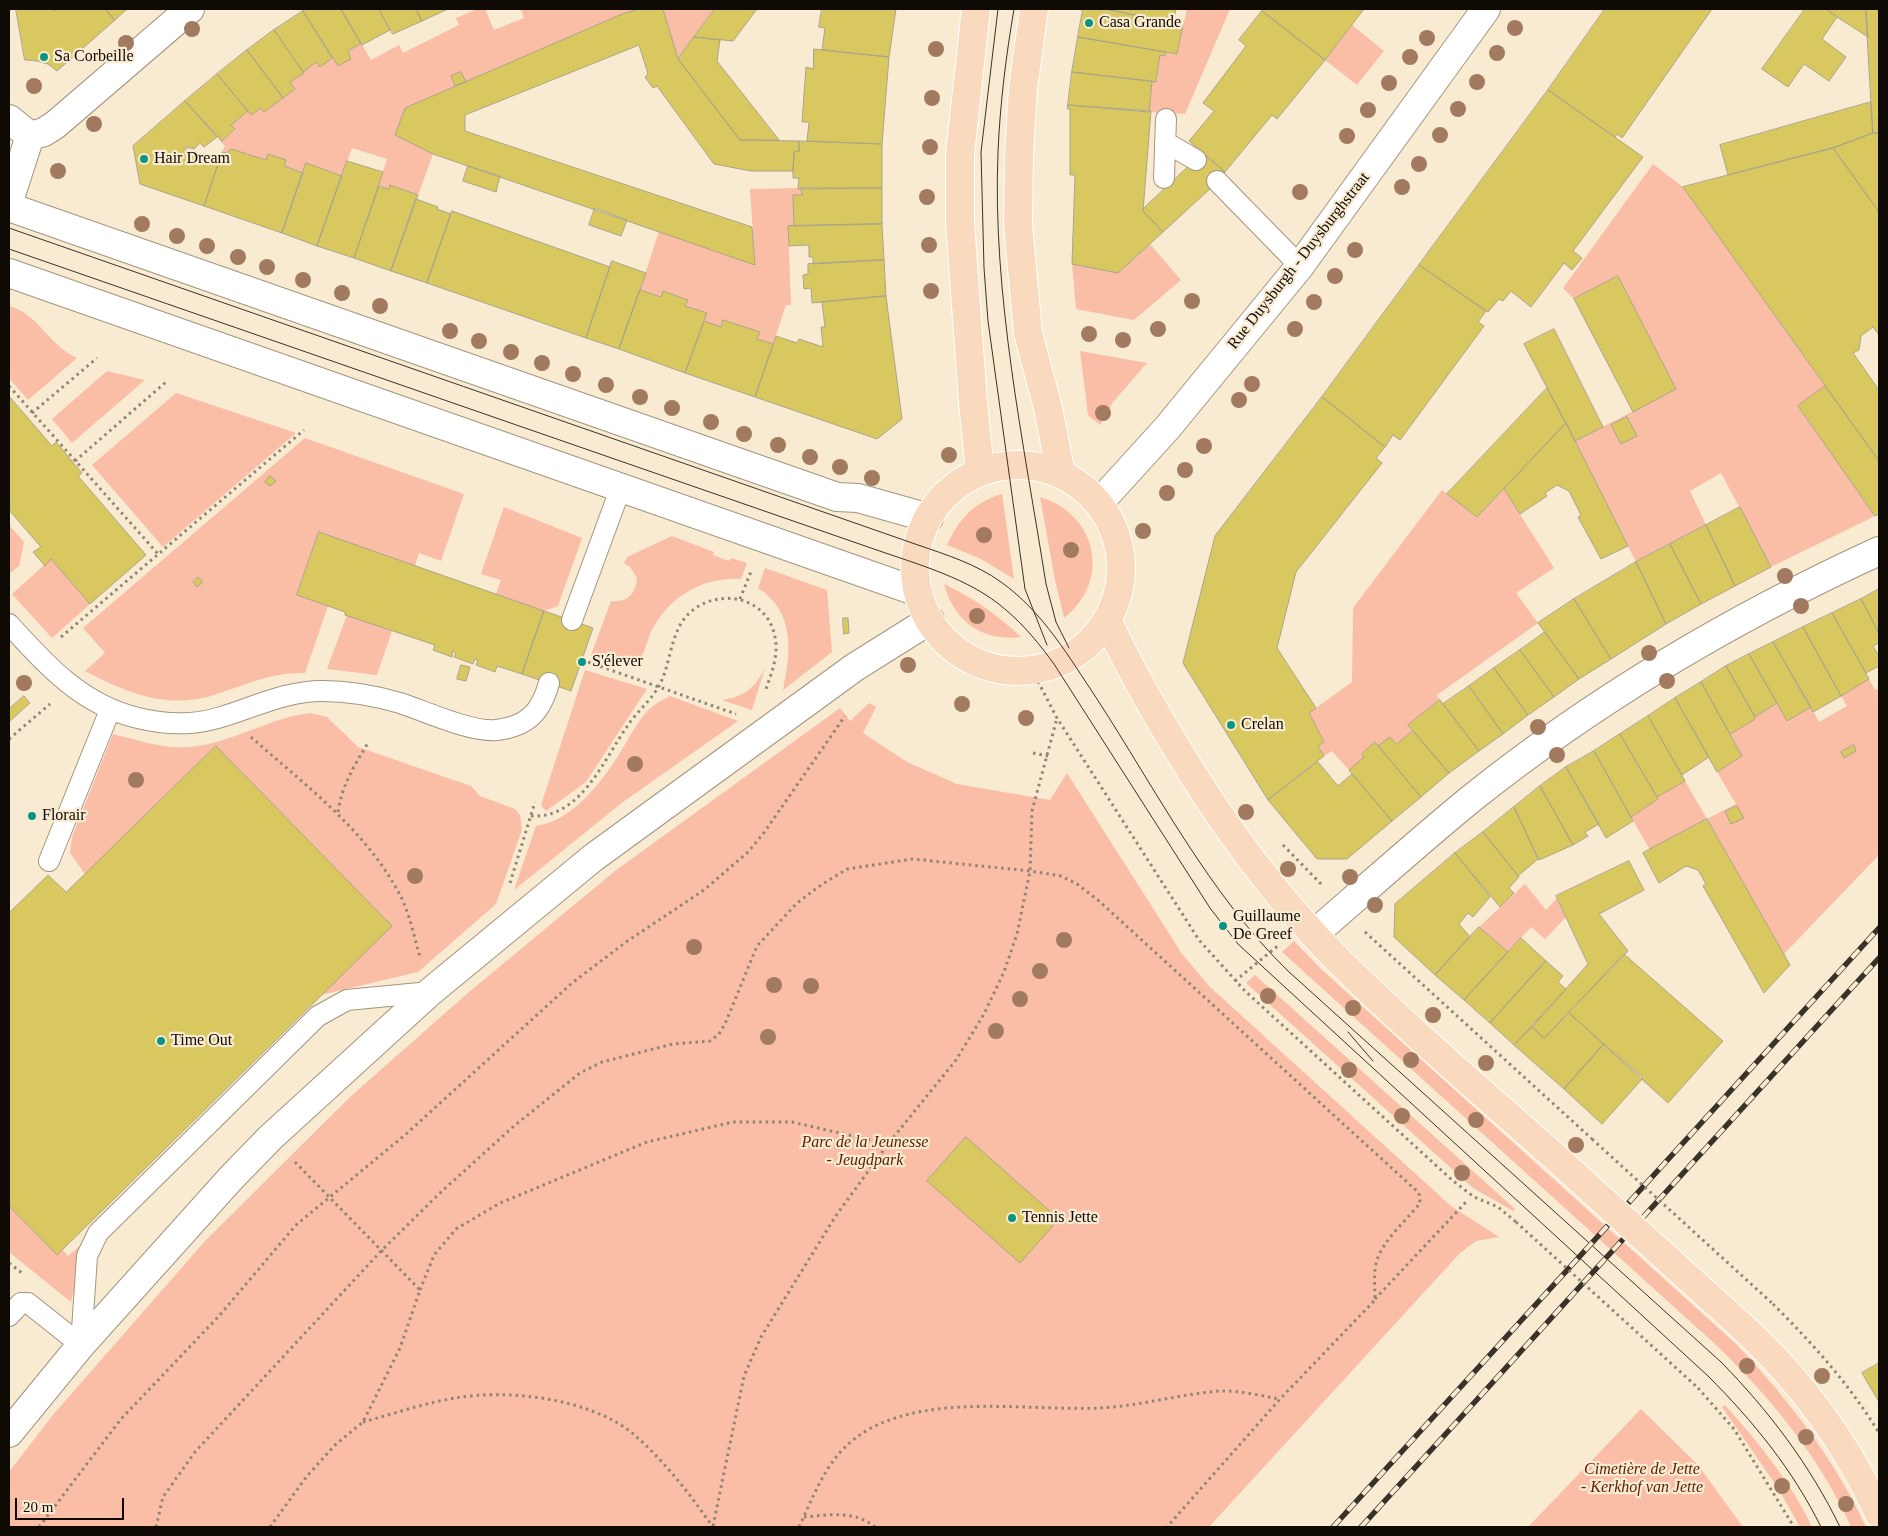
<!DOCTYPE html>
<html>
<head>
<meta charset="utf-8">
<style>
  body { margin:0 }
  #map { position:relative; width:1888px; height:1536px; overflow:hidden; background:#f9ebd2; font-family:"Times New Roman",serif }
  canvas { display:block }
  .frame { position:absolute; inset:0; border:10px solid #0f0a04; pointer-events:none }
  .scale { position:absolute; left:15px; top:1498px; width:109px; height:22px; box-sizing:border-box; border:2px solid #0f0a04; border-top:0; padding-left:6px; font-size:15px; line-height:18px; white-space:nowrap; color:#0f0a04; -webkit-text-stroke:4px #f9ebd2; paint-order:stroke }
</style>
</head>
<body>
<div id="map">
<canvas width="1888" height="1536"></canvas>
<div class="frame"></div>
<div class="scale">20 m</div>
</div>
<script>
const g = document.querySelector('canvas').getContext('2d');
g.lineJoin = 'round';
function paint(path, color) {
  g.fillStyle = color;
  g.fill(path, 'evenodd');
}
function strokePath(path, color, width, dash) {
  g.strokeStyle = color;
  g.lineWidth = width;
  g.lineCap = dash ? 'butt' : 'round';
  g.setLineDash(dash || []);
  g.stroke(path);
}
function label(font, color, halo, rows, align = 'center') {
  g.font = font + ' "Times New Roman",serif';
  g.lineWidth = 4.5;
  g.setLineDash([]);
  g.textBaseline = 'middle';
  g.strokeStyle = halo;
  g.fillStyle = color;
  for (const [text, x, y, turn = 0] of rows) {
    g.save();
    g.translate(x, y);
    g.rotate((+turn || 0) * Math.PI / 180);
    g.textAlign = isNaN(turn) ? turn : align;
    if (halo) g.strokeText(text, 0, 0);
    g.fillText(text, 0, 0);
    g.restore();
  }
}
paint(new Path2D(`
  M477,9H485L494,30L524,18L521,9H640L622,14L405,108L396,135L433,154L418,195L391,185L389,189L378,185L387,159L352,148L342,176L307,163L303,173L284,166L286,160L269,154L266,160L245,153L222,152L225,146L217,137L223,140L235,130L231,125L248,111L251,115L261,108L264,112L295,89L290,82L316,62L320,67L333,57L338,66L351,59L348,51L361,43L371,60L399,45L403,53L459,25L456,18Z
  M663,9H715L678,59Z
  M1187,9H1230L1185,114L1149,112L1152,81L1157,82L1160,55L1164,56L1165,52L1177,54Z
  M1352,25L1384,51L1357,85L1325,60Z
  M1653,164L1683,187L1825,386L1798,406L1875,516L1771,567L1721,473L1690,491L1706,525L1636,562L1575,441L1676,389L1618,276L1574,299L1563,288Z
  M801,188L802,195L793,196L794,226H788L791,305H786L773,344L757,339L760,332L723,320L721,327L704,321L706,313L685,306L687,300L663,291L661,297L640,290L659,231L755,264L750,189Z
  M1150,244L1181,280L1134,320L1076,309L1072,264L1118,273Z
  M9,306C38,313 49,346 77,358L28,400L9,378Z
  M1080,351L1147,363L1113,402L1100,425L1088,415Z
  M107,371L145,380L72,443L52,419Z
  M176,393L296,433L163,547L92,465Z
  M305,438L464,494L441,561L419,553L415,566L319,533L297,595L328,606L305,673C274,672 249,683 220,693C172,711 128,694 85,671L105,653L83,628Z
  M1504,489L1554,568L1516,593L1538,623L1437,695L1440,700L1408,725L1413,731L1396,744L1378,746L1375,742L1362,754L1364,757L1349,770L1332,751L1324,756L1318,746L1324,742L1309,713L1352,682L1353,608L1442,490L1477,517Z
  M1002,494L1014,579L981,559L947,545C959,519 974,502 1002,494Z
  M1040,497C1097,514 1112,581 1064,618L1055,580Z
  M504,507L582,538L558,606L544,611L496,594L501,580L481,574Z
  M9,525L24,542L19,566L9,574Z
  M672,536L714,552L713,555L729,561L731,558L747,563L741,579C705,577 673,594 654,626C646,638 646,663 628,666C618,668 601,658 591,655L611,601C627,603 636,594 637,578L630,567L624,563L627,557Z
  M51,559L90,604L52,638L12,594Z
  M765,568L827,590L832,652L783,690C791,651 795,612 758,588Z
  M944,584C973,598 998,615 1021,637C982,642 954,621 944,584Z
  M347,615L392,631L377,675L327,669Z
  M765,668L752,710L722,700C744,697 755,688 765,668Z
  M585,670L647,689L586,782L546,811L541,805Z
  M1869,679L1875,690L1879,688V855L1784,954L1707,819L1650,850L1631,817L1658,799L1657,797L1685,781L1707,819L1736,804L1717,772L1742,756L1730,734L1777,703L1787,721L1811,707L1819,722L1847,706L1841,696Z
  M670,696L738,721L623,802L514,890L536,826C574,821 606,777 624,746C632,733 641,715 653,706C658,702 665,699 670,696Z
  M869,703L876,707L863,733L907,762L957,784L1050,800L1067,773L1182,954L1209,986L1451,1206L1499,1237L1476,1241L1460,1253L1209,1527H9V1472L52,1416L205,1241L350,1097L469,992L615,871L840,708L850,721Z
  M310,713L327,717L358,747L471,786L480,796L515,809L520,815L522,830L496,904L418,972L321,995L392,926L216,746L85,874L70,853L72,837L113,734C138,740 162,749 188,747C231,744 268,718 310,713Z
  M1525,884L1546,910L1557,898L1566,917L1545,939L1531,927L1508,952L1479,927Z
  M1294,941L1321,969L1736,1344C1788,1399 1834,1458 1866,1527H1851C1820,1457 1770,1397 1715,1344L1282,952Z
  M1255,975L1515,1209L1513,1211L1473,1188L1246,983Z
  M9,1206L56,1254L62,1249L68,1256L81,1245L79,1267L71,1302L9,1252Z
  M1725,1405C1758,1442 1791,1482 1812,1527H1800L1778,1488L1722,1407Z
  M1641,1409L1698,1465L1743,1527H1528Z`), '#fabda6');
const building = new Path2D(`
  M16,9H52L54,11L56,9H105L115,20L57,71L48,64L37,61L25,60Z
  M105,9H127L115,20Z
  M306,9H341L361,43L348,51L351,59L338,66L303,11Z
  M341,9H379L390,30L362,45Z
  M379,9H416L422,21L393,34Z
  M416,9H448L422,21Z
  M640,9H663L678,59L740,140L799,141V151L794,152L793,171H751L714,164L657,86L653,88L645,77L648,74L639,45L465,115V131L752,227L755,265L433,154L395,135L405,108L622,14Z
  M715,9H757L733,41L694,37Z
  M822,9H896L889,57L822,50L825,28L819,27Z
  M1083,9H1106L1183,25L1177,54L1078,37Z
  M1106,9H1176L1173,23Z
  M1264,9H1364L1325,60L1262,11Z
  M1605,9H1712L1622,138L1617,134L1615,137L1548,90Z
  M1805,9H1826L1837,17L1822,39L1846,57L1829,81L1804,64L1788,87L1762,69Z
  M1826,9H1866L1868,37L1837,17Z
  M1866,9H1879V133H1873Z
  M303,11L332,58L320,67L316,62L303,72L274,30Z
  M1262,11L1325,60L1277,119L1272,115L1225,172L1189,141L1214,111L1203,103L1246,46L1239,40Z
  M274,30L304,73L290,82L295,89L283,98L247,50Z
  M694,37L720,40L717,61L779,140H740L678,59Z
  M1078,37L1165,52V56L1160,55L1156,82L1072,72Z
  M814,49L889,57L882,144L807,141L809,122H802L806,67L813,69Z
  M247,50L283,98L264,112L261,108L251,115L217,74Z
  M461,72L466,82L455,86L451,76Z
  M1072,72L1152,81L1149,112L1068,105Z
  M217,74L248,111L231,125L235,129L222,141L185,101Z
  M1548,90L1643,157L1573,251L1582,258L1572,270L1564,263L1531,307L1511,291L1503,301L1499,299L1488,312L1419,265Z
  M185,101L217,137L204,147L200,143L194,149L186,147L185,149L219,161L204,206L140,184L133,146Z
  M1871,102L1873,133L1833,148L1728,175L1720,145Z
  M1068,105L1151,111L1143,211L1163,232L1118,273L1072,264L1075,175H1070V109H1068Z
  M1873,133H1879V212L1833,148Z
  M799,141L882,144V188L798,189L799,178H793V171L794,152L799,151Z
  M1833,148L1879,212V335L1873,327L1861,336L1859,350L1853,353L1879,390V461L1683,187Z
  M231,149L266,160L268,154L286,160L284,166L303,173L282,233L204,206L222,152L227,153Z
  M1203,153L1225,172L1212,187L1163,232L1143,211V209Z
  M347,161L383,172L354,258L317,246Z
  M306,163L342,176L317,246L282,233Z
  M468,166L500,176L496,192L463,181Z
  M390,185L418,195L391,271L354,258L379,186L389,189Z
  M801,188H882V224L794,226L793,195H802Z
  M416,199L438,207L437,209L451,214L427,283L391,271Z
  M595,208L627,220L621,236L589,225Z
  M452,211L610,267L586,338L427,283Z
  M882,224L884,260L813,264V257H809V245L789,246L788,226Z
  M884,260L886,296L812,303L811,288L804,289L803,275L808,274V264Z
  M612,261L646,273L619,349L586,338Z
  M1419,265L1486,311L1478,322L1484,326L1400,440L1393,435L1385,447L1322,397Z
  M1618,276L1676,389L1633,412L1574,299Z
  M640,290L661,297L663,291L688,300L685,306L707,313L685,373L619,349Z
  M886,296L902,419L877,439L755,397L776,336L797,343L799,339L823,347L821,327H825L822,302Z
  M723,320L760,332L757,339L773,344L755,397L685,373L704,321L721,327Z
  M1554,329L1603,427L1575,441L1524,344Z
  M1825,386L1879,461V514L1875,516L1798,406Z
  M1547,388L1566,423L1477,517L1447,494Z
  M9,396L52,446L56,442L82,473L78,476L146,555L90,604L51,559L45,566L33,552L41,547L9,510Z
  M1322,397L1385,447L1376,458L1382,463L1296,572L1277,648L1316,708L1309,713L1324,742L1318,746L1324,756L1268,800L1183,663L1215,536Z
  M1627,417L1637,436L1621,444L1611,425Z
  M1566,423L1628,546L1601,559L1578,517L1581,515L1569,491L1557,485L1545,493L1547,496L1520,514L1504,489Z
  M270,476L276,481L270,486L265,482Z
  M1740,507L1771,567L1735,586L1706,525Z
  M1706,525L1735,586L1701,604L1670,544Z
  M319,532L544,611L522,674L497,666L495,672L476,665L478,660L475,659L473,664L454,657L456,653L453,651L452,657L433,650L435,645L345,615V612L297,595Z
  M1670,544L1701,604L1666,624L1636,562Z
  M1636,562L1666,624L1611,659L1574,599Z
  M198,577L203,582L197,587L193,582Z
  M1879,589V633L1861,599Z
  M1574,599L1611,659L1579,679L1538,623Z
  M1861,599L1879,633V643L1873,646L1879,656V666L1866,673L1832,613Z
  M544,611L593,628L571,691L522,674Z
  M1832,613L1869,679L1841,696L1803,627Z
  M843,618H848L849,633L844,634Z
  M1803,627L1841,696L1813,712L1773,642Z
  M1545,632L1579,679L1554,697L1520,650Z
  M1773,642L1811,707L1787,721L1749,654Z
  M1520,650L1554,697L1528,715L1494,668Z
  M1749,654L1777,703L1755,717L1726,666Z
  M461,665L470,667L466,681L457,679Z
  M1726,666L1755,717L1754,720L1730,734L1701,682Z
  M1494,668L1528,715L1503,734L1469,686Z
  M1701,682L1742,756L1717,772L1675,698Z
  M1469,686L1503,734L1479,751L1443,704Z
  M24,696L30,703L10,721L9,709Z
  M1675,698L1709,757L1682,775L1648,716Z
  M1440,700L1479,751L1449,773L1408,725Z
  M1648,716L1685,781L1657,797L1620,734Z
  M1413,731L1449,773L1421,797L1378,746L1390,737L1396,744Z
  M1620,734L1658,799L1631,817L1594,751Z
  M1375,742L1421,797L1392,821L1349,770L1364,757L1362,754Z
  M1854,745L1856,751L1844,758L1841,752Z
  M216,746L392,926L57,1255L9,1206V913L48,875L66,892Z
  M1594,751L1633,821L1606,838L1566,767Z
  M1318,762L1338,786L1352,774L1392,821L1347,859H1317L1268,800Z
  M1566,767L1599,824L1585,832L1588,836L1573,845L1540,786Z
  M1540,786L1573,845L1539,860L1514,807Z
  M1737,806L1744,818L1731,824L1725,812Z
  M1514,807L1538,859L1518,876L1483,832Z
  M1707,819L1790,965L1764,993L1703,886L1706,884L1698,870L1686,866L1659,883L1643,853Z
  M1483,832L1519,877L1509,888L1514,893L1500,907L1455,853Z
  M1455,853L1490,897L1473,917L1468,913L1459,924L1470,937L1435,975L1394,937L1395,904Z
  M1629,861L1644,890L1599,914L1628,951L1544,1038L1532,1027L1588,964L1556,896Z
  M1479,927L1508,952L1464,1000L1435,975Z
  M1521,938L1546,961L1490,1023L1464,1000Z
  M1624,954L1723,1041L1668,1103L1569,1013Z
  M1546,961L1563,976L1558,982L1566,989L1514,1045L1490,1023Z
  M1569,1013L1604,1044L1564,1089L1514,1045L1532,1027L1544,1038Z
  M1604,1044L1643,1078L1602,1124L1564,1089Z
  M966,1137L1059,1219L1020,1263L927,1181Z
  M1879,1363V1402L1862,1373Z`);
paint(building, '#d9c860');
strokePath(building, '#a9a58b', 1);
const lane = new Path2D(`
  M1165,142L1196,160
  M1164,178L1166,119
  M1217,181L1300,266
  M572,620L621,487
  M9,624C46,665 82,705 138,718C154,722 173,724 190,723C234,720 273,691 322,691C346,691 376,696 400,703C425,711 472,733 497,730C528,726 541,712 549,683
  M49,861L110,710
  M9,1316L21,1303H28L81,1345
  M81,1345L87,1256L98,1233L318,1016L347,1000L430,992`);
const street = new Path2D(`
  M9,119L30,136L9,201
  M30,136L44,132L55,125L190,9
  M1099,503L1168,427L1300,266L1486,9
  M1314,934C1366,889 1418,842 1472,798C1596,699 1735,617 1879,551
  M9,1433L81,1345L232,1177L271,1137L430,992L594,857L855,667L930,620`);
const secondary = new Path2D(`
  M9,207L837,497L858,498L929,518
  M9,273L918,592`);
const primary = new Path2D(`
  M976,9L960,154V222L973,402L980,472
  M1034,9L1023,88L1019,154L1018,225L1028,333L1048,408L1061,474
  M915 568a103 103 0 1 1 206 0a103 103 0 1 1-206 0Z
  M1107,619C1126,662 1149,702 1173,742C1220,821 1274,896 1339,961C1412,1033 1490,1099 1566,1167
  M1748,1332C1802,1383 1848,1446 1879,1514`);
strokePath(lane, '#a3957e', 22);
strokePath(street, '#a3957e', 30);
strokePath(secondary, '#a3957e', 30);
strokePath(primary, '#fff', 30);
strokePath(new Path2D(`
  M9,386L159,555
  M32,413L97,358
  M75,461L166,382
  M740,599L752,569
  M61,637L304,430
  M582,660L736,714
  M1032,670L1057,718L1199,940L1245,991L1452,1180L1474,1197L1498,1207L1516,1222
  M251,737C305,785 366,830 400,895C410,914 414,937 420,957
  M9,739L50,704
  M1033,753L1048,756
  M338,812C342,785 354,766 368,743
  M531,816C581,819 604,759 628,725C637,712 651,700 659,686C670,666 670,638 684,619C710,586 767,593 775,637C779,656 771,674 765,692
  M1283,845L1322,885
  M510,883L535,802
  M1365,932L1592,1139
  M1235,981L1280,944
  M9,1263L22,1273
  M420,1290L434,1255L456,1229L500,1203L647,1142L733,1122H792L888,1144
  M1375,1299L1466,1202
  M1773,1304C1813,1344 1850,1385 1879,1433
  M1698,1388L1734,1429L1794,1527
  M363,1422C393,1414 424,1403 455,1398C508,1389 587,1398 631,1432C663,1459 689,1493 713,1527
  M804,1517C829,1515 854,1510 875,1527
  M713,1526L744,1376L761,1337L835,1217L888,1144L956,1060L984,1014L1004,972L1017,934L1030,871L1032,811L1057,718
  M39,1527L121,1419L219,1316L296,1225L405,1135L572,983L626,942L704,890L748,852L763,834L845,716
  M156,1527L163,1497L195,1452L381,1251L441,1192L514,1126L580,1073L602,1062L673,1044L710,1041L719,1034L725,1024L757,946L797,903L821,885L847,869L913,859L1030,871L1061,876L1077,884L1099,901L1419,1193L1420,1203C1406,1221 1384,1239 1377,1260C1373,1273 1375,1287 1375,1300L1280,1399L1167,1527
  M270,1527L307,1476L335,1445L363,1422L400,1348L420,1290L294,1161
  M799,1527C818,1487 829,1451 871,1428C937,1394 1027,1411 1100,1408C1140,1406 1180,1394 1220,1391C1239,1390 1261,1396 1280,1399`), '#8f8575', 3, [2.5, 4]);
strokePath(lane, '#fff', 20);
strokePath(street, '#fff', 28);
strokePath(secondary, '#fff', 28);
strokePath(primary, '#fadabe', 28);
strokePath(new Path2D(`
  M998,9L981,152L984,268L988,321L1025,589L1047,645
  M1014,9C1006,56 1000,104 998,152C992,294 1024,444 1046,584L1056,622L1069,648
  M9,228L918,545C947,555 976,564 1001,582C1043,612 1069,657 1097,699C1156,790 1210,895 1288,971L1721,1362C1769,1411 1810,1465 1840,1527
  M9,249L871,548C916,564 970,578 1006,610C1025,626 1040,645 1054,664L1210,908L1238,944L1708,1376C1753,1421 1793,1470 1821,1527
  M1348,1032L1373,1061`), '#393229', 1);
const rail = new Path2D(`
  M1333,1527L1879,928
  M1361,1527L1879,958`);
strokePath(rail, '#393229', 5.5);
strokePath(rail, '#f9ebd2', 4, [11]);
const primaryBridge = new Path2D(`
  M1566,1167L1748,1332`);
strokePath(primaryBridge, '#fff', 30, []);
strokePath(new Path2D(`
  M1592,1139L1773,1304
  M1516,1222L1698,1388`), '#8f8575', 3, [2.5, 4]);
strokePath(primaryBridge, '#fadabe', 28);
g.fillStyle = '#a17a60';
for (const [x, y] of [
  [1515,28],
  [192,29],
  [1427,38],
  [126,43],
  [936,49],
  [1497,53],
  [1410,57],
  [1477,82],
  [1389,83],
  [34,86],
  [932,98],
  [1458,109],
  [1368,110],
  [94,124],
  [1440,135],
  [1347,136],
  [930,147],
  [1419,164],
  [58,171],
  [1402,187],
  [1300,192],
  [927,197],
  [142,224],
  [177,236],
  [929,245],
  [207,246],
  [1355,250],
  [238,257],
  [267,267],
  [1335,276],
  [303,280],
  [931,291],
  [342,293],
  [1192,301],
  [1314,302],
  [380,306],
  [1158,329],
  [1295,329],
  [450,331],
  [1089,334],
  [1123,340],
  [479,341],
  [511,352],
  [542,363],
  [573,374],
  [1252,384],
  [606,385],
  [640,397],
  [1239,400],
  [672,408],
  [1103,413],
  [711,422],
  [744,434],
  [778,445],
  [1204,446],
  [949,455],
  [810,457],
  [840,467],
  [1185,470],
  [872,478],
  [1167,493],
  [1143,531],
  [984,535],
  [1071,550],
  [1785,576],
  [1801,606],
  [977,616],
  [1649,653],
  [908,665],
  [1667,681],
  [24,683],
  [962,704],
  [1026,718],
  [1538,727],
  [1557,755],
  [635,764],
  [136,780],
  [1246,812],
  [1288,869],
  [415,876],
  [1350,877],
  [1375,905],
  [1064,940],
  [694,947],
  [1040,971],
  [774,985],
  [811,986],
  [1268,996],
  [1020,999],
  [1353,1008],
  [1433,1015],
  [996,1031],
  [768,1037],
  [1411,1060],
  [1486,1063],
  [1349,1070],
  [1402,1116],
  [1476,1120],
  [1576,1145],
  [1462,1173],
  [1747,1366],
  [1822,1376],
  [1806,1437],
  [1782,1486],
  [1846,1504]
]) {
  g.beginPath();
  g.arc(x, y, 8, 0, 2 * Math.PI);
  g.fill();
}
for (const [x, y, r, color] of [
  [1089,23,5,"#099581"],
  [44,57,5,"#099581"],
  [144,159,5,"#099581"],
  [582,662,5,"#099581"],
  [1231,725,5,"#099581"],
  [32,816,5,"#099581"],
  [1223,926,5,"#099581"],
  [161,1041,5,"#099581"],
  [1012,1218,5,"#099581"]
]) {
  const dot = new Path2D();
  dot.arc(x, y, r, 0, 2 * Math.PI);
  g.fillStyle = color;
  g.fill(dot);
  strokePath(dot, '#f9ebd2', 2);
}
label('16px', '#0f0a04', '#f9ebd2', [
  ["Casa Grande",1099,23],
  ["Sa Corbeille",54,57],
  ["Hair Dream",154,159],
  ["S'élever",592,662],
  ["Crelan",1241,725],
  ["Florair",42,816],
  ["Guillaume",1233,917],
  ["De Greef",1233,935],
  ["Time Out",171,1041],
  ["Tennis Jette",1022,1218]
], 'left');
label('16px', '#0f0a04', '#f9ebd2', [
  ["Rue Duysburgh - Duysburghstraat",1299,261,-52]
]);
label('italic 16px', '#591e03', '#f9ebd2', [
  ["Parc de la Jeunesse",865,1143],
  ["- Jeugdpark",865,1161],
  ["Cimetière de Jette",1642,1470],
  ["- Kerkhof van Jette",1642,1488]
]);
</script>
</body>
</html>
